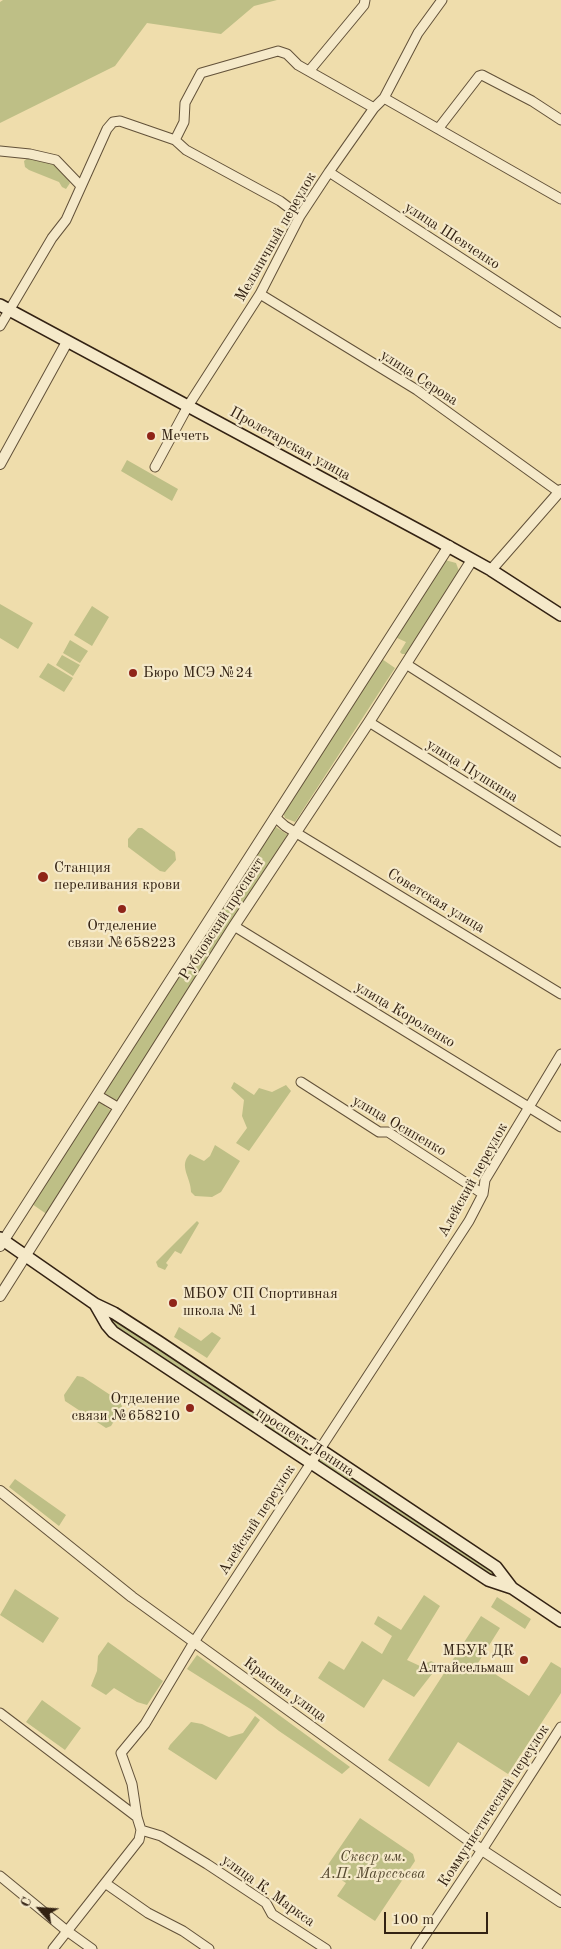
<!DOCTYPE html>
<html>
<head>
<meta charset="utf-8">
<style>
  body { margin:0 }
  #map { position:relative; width:561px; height:1949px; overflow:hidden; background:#efddac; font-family:"Old Standard TT",serif }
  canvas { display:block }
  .north { position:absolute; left:15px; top:1884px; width:50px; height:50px; -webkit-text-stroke:4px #f5e9c9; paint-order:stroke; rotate:296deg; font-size:14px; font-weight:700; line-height:20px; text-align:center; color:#332213 }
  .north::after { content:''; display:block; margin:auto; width:18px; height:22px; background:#332213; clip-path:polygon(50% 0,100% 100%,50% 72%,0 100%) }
  .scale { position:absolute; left:384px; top:1912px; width:104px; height:22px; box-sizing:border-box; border:2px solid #332213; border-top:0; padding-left:6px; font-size:15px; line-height:18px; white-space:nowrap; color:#332213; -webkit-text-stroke:4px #f5e9c9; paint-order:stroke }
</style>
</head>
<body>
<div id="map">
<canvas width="561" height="1949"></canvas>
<div class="north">С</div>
<div class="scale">100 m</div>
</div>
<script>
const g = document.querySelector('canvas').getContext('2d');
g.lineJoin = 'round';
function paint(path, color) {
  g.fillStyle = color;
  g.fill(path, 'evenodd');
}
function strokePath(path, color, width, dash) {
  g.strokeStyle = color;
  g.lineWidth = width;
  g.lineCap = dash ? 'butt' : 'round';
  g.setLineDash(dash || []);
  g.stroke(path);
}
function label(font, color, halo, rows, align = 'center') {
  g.font = font + ' "Old Standard TT",serif';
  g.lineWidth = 4.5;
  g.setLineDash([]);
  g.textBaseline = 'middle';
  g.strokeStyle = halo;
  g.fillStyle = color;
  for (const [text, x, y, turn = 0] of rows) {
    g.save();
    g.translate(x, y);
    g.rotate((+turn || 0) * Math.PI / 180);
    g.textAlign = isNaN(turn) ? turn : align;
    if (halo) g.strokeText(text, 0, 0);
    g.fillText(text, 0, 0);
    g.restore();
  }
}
paint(new Path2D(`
  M3,0H277L254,6L221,34L147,23L115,66L0,123V2Z
  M29,157L59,166L70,183L66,189L62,187L59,182L29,170L25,167L24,161Z
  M127,460L178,489L172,501L121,471Z
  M445,560L456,563L459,571L409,651L406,654H402L400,652L406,642L395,637Z
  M0,604L33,623L18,649L0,638Z
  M92,606L109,617L92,646L74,635Z
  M70,640L88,651L80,663L63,653Z
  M62,655L80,665L73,676L56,665Z
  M382,659L395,668L295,822L285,818L283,812Z
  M48,663L73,678L64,692L39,677Z
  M273,825L288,835L118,1102L104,1093Z
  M138,828H142L175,852L176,860L165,872L160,871L128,847V839Z
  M234,1082L254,1095L259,1088L272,1092L286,1085L291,1091L249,1151L236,1143L247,1128L242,1116L244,1100L231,1088Z
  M98,1101L113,1112L48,1215L32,1204Z
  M215,1145L240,1161L221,1192L212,1197L195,1196L191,1192C191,1177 178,1166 190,1154L204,1161L210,1156Z
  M197,1221L199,1223L181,1254L175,1251L166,1263L168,1265L165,1270L158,1267L156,1262Z
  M112,1318L306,1443L301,1451L112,1325L111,1320Z
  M179,1327L201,1341L212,1332L221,1338L207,1358L174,1337Z
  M77,1376L83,1377L121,1402L122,1408L111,1426L106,1428L65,1401L64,1395Z
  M322,1454L498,1574L494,1578L316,1463Z
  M15,1479L66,1515L59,1526L9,1487Z
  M15,1589L59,1618L43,1643L0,1615Z
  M424,1595L440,1606L407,1660L420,1666L431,1661L439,1665L414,1697L383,1679L364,1708L318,1678L329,1661L344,1670L362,1641L382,1654L392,1636L374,1624L378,1616L401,1630Z
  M497,1597L531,1619L525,1629L491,1607Z
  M481,1616L500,1628L478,1663L529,1696L551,1662L561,1668V1693L508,1774L458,1742L429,1787L388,1760Z
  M108,1642L163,1681L147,1705L137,1702L114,1688L106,1695L91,1686L97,1671L98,1656Z
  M197,1655L350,1767L342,1774L279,1731L252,1710L187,1669Z
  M42,1700L81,1728L65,1750L26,1722Z
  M255,1716L260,1720L216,1780L168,1749L170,1745L191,1722L202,1724L229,1737L243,1733Z
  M360,1818L413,1854L415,1861L375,1921L337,1896L346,1883L325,1869Z`), '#bebf86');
const minor = new Path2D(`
  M310,70L364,5L365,0
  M384,98L561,199
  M438,129L479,76L482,75L532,101L561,120
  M175,140L184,122L185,103L201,73L278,51L287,54L298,65L374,108
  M0,151L30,154L56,160L81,186
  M329,172L561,323
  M260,294L417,390L559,492
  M0,326L52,238L66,220L107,129L113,122L120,121L175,140L186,150L280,201L300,216
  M155,467L188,406L260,294L300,216L329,172L374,108L384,98L418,33L442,0
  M406,664L561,763
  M369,722L561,842
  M275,817L285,826L561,994
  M234,926L561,1127
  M301,1082L379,1132H388L483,1194
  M97,1095L119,1108
  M0,1713L137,1817
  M141,1830L161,1836L207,1864L266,1903L272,1914L326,1949
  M0,1876L67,1931L92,1949
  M105,1883L148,1913L183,1931L209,1949
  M53,1949L139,1840L141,1830L137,1817L132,1784L121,1753L145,1724L194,1642L469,1221L483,1194L485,1180L561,1054
  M416,1949L482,1850L561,1727`);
const tertiary = new Path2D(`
  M0,464L67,342
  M491,570L561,490
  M0,1246L449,546
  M0,1296L234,926L369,722L472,560
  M0,1491L132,1597L482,1850L561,1902`);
const secondary = new Path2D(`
  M0,305L435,539L491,570L561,615
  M0,1238L95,1304L114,1313L159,1342L496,1567L512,1588
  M95,1304L107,1325L113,1332L488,1580L512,1588L561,1621`);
strokePath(minor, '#625139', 11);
strokePath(tertiary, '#625139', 12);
strokePath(secondary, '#332213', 14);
strokePath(minor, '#f5e9c9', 9);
strokePath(tertiary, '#f5e9c9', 10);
strokePath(secondary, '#f5e9c9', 11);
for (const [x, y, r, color] of [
  [151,436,5,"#8f2418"],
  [133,673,5,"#8f2418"],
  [43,877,6,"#8f2418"],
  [122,909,5,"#8f2418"],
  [173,1303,5,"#8f2418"],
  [190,1408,5,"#8f2418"],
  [524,1660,5,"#8f2418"]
]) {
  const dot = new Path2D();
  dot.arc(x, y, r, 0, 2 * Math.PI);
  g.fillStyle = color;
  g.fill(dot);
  strokePath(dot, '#f5e9c9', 2);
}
label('15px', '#332213', '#f5e9c9', [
  ["улица Шевченко",452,236,33],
  ["Мельничный переулок",276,237,-60],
  ["улица Серова",419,378,33],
  ["Пролетарская улица",290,444,29],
  ["улица Пушкина",472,771,32],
  ["Советская улица",436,901,31],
  ["Рубцовский проспект",222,919,-57],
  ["улица Короленко",405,1015,31],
  ["улица Осипенко",399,1126,30],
  ["Алейский переулок",473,1180,-61],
  ["проспект Ленина",305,1442,33],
  ["Алейский переулок",257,1520,-57],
  ["Красная улица",285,1690,36],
  ["Коммунистический переулок",494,1806,-57],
  ["улица К. Маркса",268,1891,36]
]);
label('15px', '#332213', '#f5e9c9', [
  ["Мечеть",161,436],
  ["Бюро МСЭ №24",143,673],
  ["Станция",54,868],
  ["переливания крови",54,885],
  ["Отделение",122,926,"center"],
  ["связи №658223",122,943,"center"],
  ["МБОУ СП Спортивная",183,1294],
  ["школа № 1",183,1311],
  ["Отделение",180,1399,"right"],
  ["связи №658210",180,1416,"right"],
  ["МБУК ДК",514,1651,"right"],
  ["Алтайсельмаш",514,1668,"right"]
], 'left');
label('italic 15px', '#564930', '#f5e9c9', [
  ["Сквер им.",373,1857],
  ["А.П. Маресьева",373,1874]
]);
</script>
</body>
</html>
